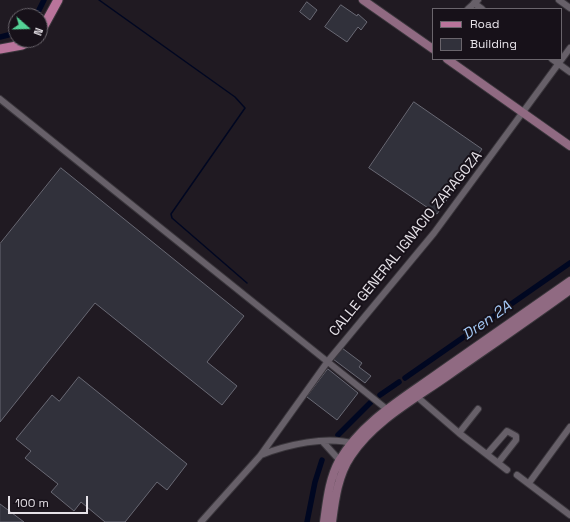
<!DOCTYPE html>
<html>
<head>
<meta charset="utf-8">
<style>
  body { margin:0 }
  #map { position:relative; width:570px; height:522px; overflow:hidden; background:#201a22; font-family:"Space Grotesk",sans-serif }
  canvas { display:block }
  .legend { position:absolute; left:432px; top:8px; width:130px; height:52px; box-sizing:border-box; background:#171119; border:1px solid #6a656c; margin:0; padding:5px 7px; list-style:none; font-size:12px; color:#e6e2e8 }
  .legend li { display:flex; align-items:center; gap:8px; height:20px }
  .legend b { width:20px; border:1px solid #6a656c }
  .north { position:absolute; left:8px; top:8px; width:40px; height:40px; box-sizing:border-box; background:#171119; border:1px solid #6a656c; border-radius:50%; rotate:110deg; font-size:11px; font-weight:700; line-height:16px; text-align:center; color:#e6e2e8 }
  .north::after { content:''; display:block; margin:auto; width:14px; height:18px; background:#54d396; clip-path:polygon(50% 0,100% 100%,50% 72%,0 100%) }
  .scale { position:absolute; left:8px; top:496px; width:80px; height:18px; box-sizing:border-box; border:2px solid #e6e2e8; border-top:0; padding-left:5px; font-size:12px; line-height:14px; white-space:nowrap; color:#e6e2e8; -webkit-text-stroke:3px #171119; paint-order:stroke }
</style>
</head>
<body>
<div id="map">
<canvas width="570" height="522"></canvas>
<ul class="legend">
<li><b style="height:5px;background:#b9749b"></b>Road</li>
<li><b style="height:11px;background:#31313b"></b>Building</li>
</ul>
<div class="north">N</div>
<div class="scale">100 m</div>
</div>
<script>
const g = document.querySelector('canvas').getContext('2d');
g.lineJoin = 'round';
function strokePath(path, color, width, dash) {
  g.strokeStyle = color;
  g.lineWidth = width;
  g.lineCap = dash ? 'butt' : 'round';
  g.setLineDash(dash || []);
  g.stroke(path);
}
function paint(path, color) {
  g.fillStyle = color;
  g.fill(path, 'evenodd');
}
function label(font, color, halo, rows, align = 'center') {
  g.font = font + ' "Space Grotesk",sans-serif';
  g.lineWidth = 4;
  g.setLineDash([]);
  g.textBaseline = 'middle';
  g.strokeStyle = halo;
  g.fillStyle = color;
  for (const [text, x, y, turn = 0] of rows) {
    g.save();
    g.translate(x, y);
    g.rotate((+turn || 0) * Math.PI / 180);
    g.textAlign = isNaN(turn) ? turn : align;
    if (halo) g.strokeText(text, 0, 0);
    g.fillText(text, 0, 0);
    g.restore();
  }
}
strokePath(new Path2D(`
  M99,0L235,97L245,108L171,214L172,218L247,283`), '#000721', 1.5);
strokePath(new Path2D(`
  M36,16L44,0
  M0,37L16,33
  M405,378L570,263
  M380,395L399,382
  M338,435L371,402
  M307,522L315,482L322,460`), '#000721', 5.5);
const building = new Path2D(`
  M307,2L317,10L310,20L300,12Z
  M341,5L357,16L358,14L367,22L361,30L358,27L347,42L325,27Z
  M414,102L482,149L437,214L369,168Z
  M61,168L244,316L207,362L237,386L222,405L95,303L0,422V244Z
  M342,348L362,363L359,367L371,376L365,383L333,359Z
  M328,369L358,393L337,420L307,397Z
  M79,377L187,464L167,490L157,482L125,522H105L81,502L74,511L51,492L58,484L25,458L31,451L16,439L52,395L59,401Z
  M0,504L24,522H0Z`);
paint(building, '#31313b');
strokePath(building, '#696974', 1);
const street = new Path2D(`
  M559,0L570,8
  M474,3L482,9
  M468,9L478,0
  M552,59L570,72
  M0,99L389,411
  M415,395L459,433L507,470
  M459,433L478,409
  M323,442L342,463
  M487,454L507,431L516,436V440L498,463
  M261,455C286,445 328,435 354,444
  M517,475L570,515
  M529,483L570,427
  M201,522L260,456L328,361L434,233L570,48`);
const secondary = new Path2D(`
  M363,0L433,49
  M447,59L570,146
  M324,522C327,501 329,479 339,461C362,421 405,397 441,371C484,341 527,311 570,281
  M332,522C335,499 338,475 351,456C374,421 415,399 449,375C489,347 530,319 570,290`);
const primary = new Path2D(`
  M40,33L58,0
  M0,49L22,45L31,40`);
strokePath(street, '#3a363c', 8);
strokePath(secondary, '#3a363c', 10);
strokePath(primary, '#3a363c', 11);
strokePath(street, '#676069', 6);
strokePath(secondary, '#906a82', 8);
strokePath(primary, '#b9749b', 9);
label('14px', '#e6e2e8', '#171119', [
  ["CALLE GENERAL IGNACIO ZARAGOZA",406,244,-51]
]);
label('italic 15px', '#a4c9f6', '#171119', [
  ["Dren 2A",487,321,-35]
]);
</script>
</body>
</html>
